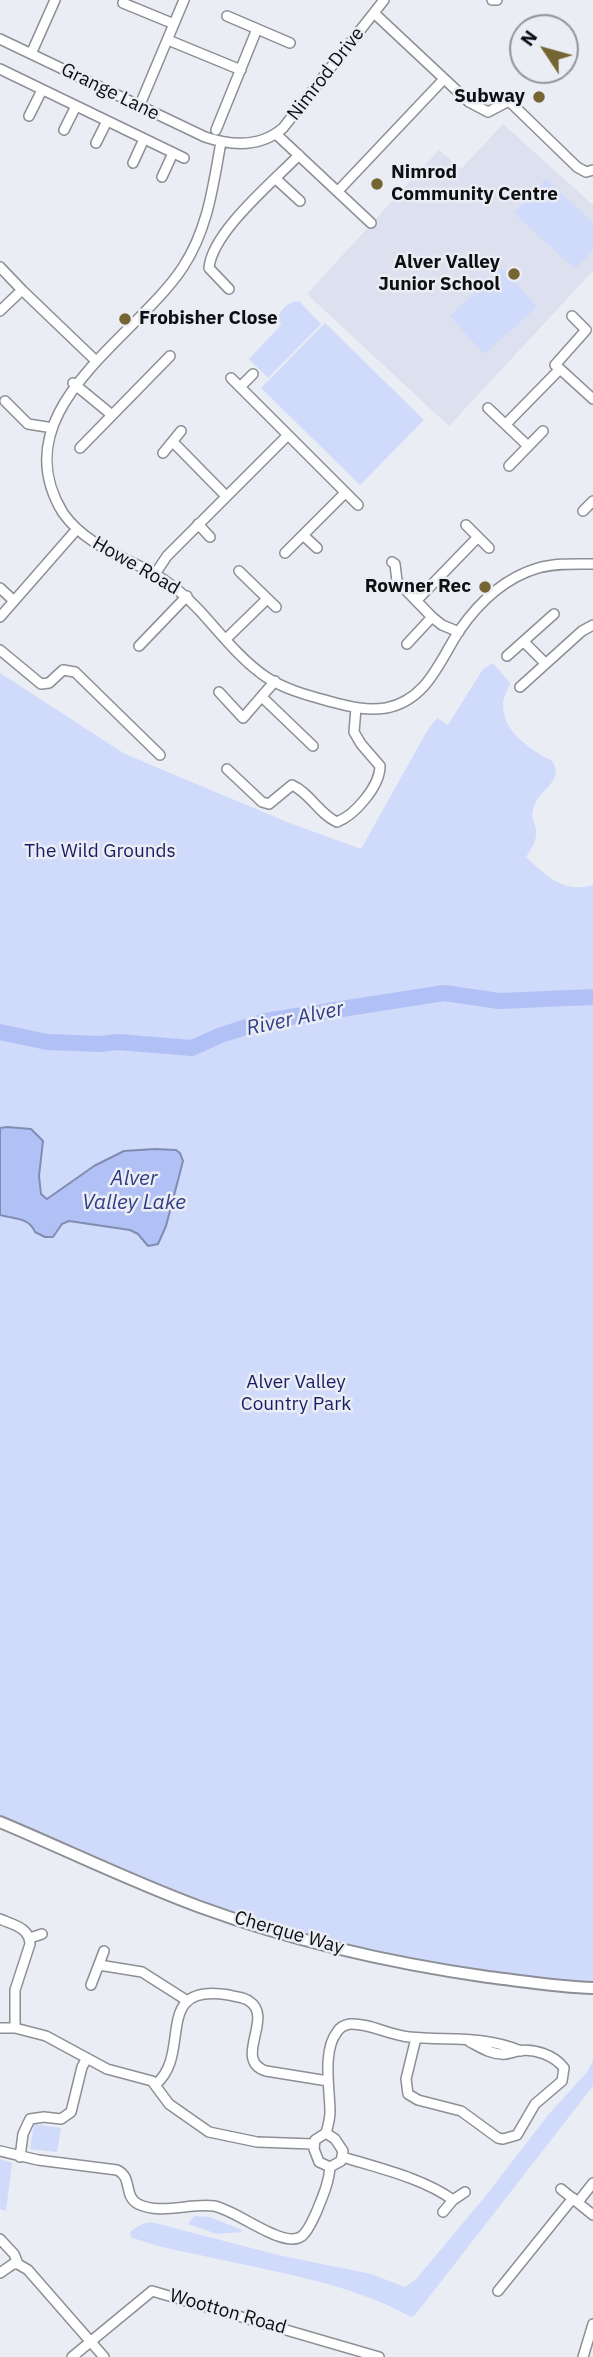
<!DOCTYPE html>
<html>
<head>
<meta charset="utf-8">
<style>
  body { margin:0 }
  #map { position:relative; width:593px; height:2357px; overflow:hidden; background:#ebedf4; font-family:"IBM Plex Sans",sans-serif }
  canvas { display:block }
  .north { position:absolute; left:509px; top:14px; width:70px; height:70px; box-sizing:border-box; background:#ebedf4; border:2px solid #939499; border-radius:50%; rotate:306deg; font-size:19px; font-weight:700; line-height:28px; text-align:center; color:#0e0f11 }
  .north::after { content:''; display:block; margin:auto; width:24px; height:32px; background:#756532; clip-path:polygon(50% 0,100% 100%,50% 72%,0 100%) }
</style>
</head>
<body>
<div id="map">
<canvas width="593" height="2357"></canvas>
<div class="north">N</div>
</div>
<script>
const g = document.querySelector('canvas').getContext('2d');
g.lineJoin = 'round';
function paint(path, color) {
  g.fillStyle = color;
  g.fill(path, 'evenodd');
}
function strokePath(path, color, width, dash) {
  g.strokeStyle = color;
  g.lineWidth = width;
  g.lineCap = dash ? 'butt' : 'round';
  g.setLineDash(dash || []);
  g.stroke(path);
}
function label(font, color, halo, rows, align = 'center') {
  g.font = font + ' "IBM Plex Sans",sans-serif';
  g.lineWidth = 5;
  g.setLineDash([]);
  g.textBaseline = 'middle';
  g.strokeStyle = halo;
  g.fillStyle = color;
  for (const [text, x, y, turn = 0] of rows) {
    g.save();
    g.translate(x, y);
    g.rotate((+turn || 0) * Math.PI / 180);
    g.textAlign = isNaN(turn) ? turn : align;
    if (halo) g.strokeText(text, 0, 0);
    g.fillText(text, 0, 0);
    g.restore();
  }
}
paint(new Path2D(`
  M503,124L593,205V271L449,426L307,294L439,150L461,169Z`), '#dce0ef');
paint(new Path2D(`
  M546,179L593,223V250L575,269L514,213Z
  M502,268L537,307L484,354L450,316Z
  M299,301L321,324L268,378L249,359L281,325L278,317C283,306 288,303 299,301Z
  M325,323L424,420L360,485L261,388Z
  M493,663L510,683C508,689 503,698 503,704C502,732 531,750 552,761C565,780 541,789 535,804C525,825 549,826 526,857C546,875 563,894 593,885V1982L442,1970L280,1932L137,1882L0,1823V673L125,754L287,822L361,849L427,731L437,718L448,725L483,669Z
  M593,2061V2086L415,2315L411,2317C348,2282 274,2272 204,2256C180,2251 153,2246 131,2237L130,2232C137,2227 142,2223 151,2222L278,2255L371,2274L405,2287L417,2278L484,2198L548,2115L587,2072Z
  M34,2124L61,2128L57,2152L30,2149Z
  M0,2159L12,2163L6,2211L0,2209Z
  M194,2216L210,2217L242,2230L241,2232L217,2234L188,2224Z`), '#d0dafb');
const water = new Path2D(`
  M7,1127L31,1129L43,1141L39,1176L41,1194L47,1199L94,1166L124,1151L155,1149L176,1150L180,1153L183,1161L166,1226L158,1244L148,1246L138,1234L130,1230L69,1221L62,1224L53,1237H45L35,1232C29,1217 13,1219 0,1215V1128Z`);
paint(water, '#b2c1f5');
strokePath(water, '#818cb1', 2);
strokePath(new Path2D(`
  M0,1032L47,1042L100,1044L118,1042L192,1048L221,1035L265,1021L444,993L499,1001L593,997`), '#b2c1f5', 16);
const minor = new Path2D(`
  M492,0H497
  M123,3L174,24
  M374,13L469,102L488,112L509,101L577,167L586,172L593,170
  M227,16L290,43
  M0,39L205,137C232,146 260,148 283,128L384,0
  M168,40L241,70
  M31,54L55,0
  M0,69L184,158
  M139,107L184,0
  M29,116L42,90
  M64,130L76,106
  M216,130L257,29
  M276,134L371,223
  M221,142C213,186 208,229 183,267C136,339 0,410 63,513C85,544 121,556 153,573C171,583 186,596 200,611C220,633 241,660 266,677C286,690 310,696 332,702C351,707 367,711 386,708C427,700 439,662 459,631C479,602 504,578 538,568C556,563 575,564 593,564
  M96,143L107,121
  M133,163L144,139
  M162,177L173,153
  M276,179L300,201
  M338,191L444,79
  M0,267L22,290
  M229,289L209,268C212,232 274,181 299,155
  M0,311L22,290L95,360
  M560,369L555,365L586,330L572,316
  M560,369L593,399
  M231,378L358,505
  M73,383L112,415
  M240,387L253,374
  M5,401L28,424L47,427
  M488,408L528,446
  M506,424L560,369
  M173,442L226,496
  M80,448L170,356
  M163,453L181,431
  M509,466L543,431
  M583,511L593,501
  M198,524L210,537
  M303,535L317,548
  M478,537L489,548
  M285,553L345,493
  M392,562L395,564L397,581L432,617L442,625L459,632
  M239,571L276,607
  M155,574L167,556L287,436
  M0,588L13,600
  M417,600L478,537L466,525
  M0,617L77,529
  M226,639L267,599
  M524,642L545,663
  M407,644L432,617
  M139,646L187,596
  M0,650L41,684L49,683L63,670L75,672L160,755
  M507,656L554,614
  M520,687L582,631L593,625
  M219,692L243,718L275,681
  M262,697L313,746
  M227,769L262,802L269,804L292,785C310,793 319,814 337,822C355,815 380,786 380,766L361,744L354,732L356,708
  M0,1919C13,1925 29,1927 30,1944L15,1990V2028
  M30,1938L42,1934
  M99,1965L142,1972L186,2000
  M91,1985L104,1951
  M0,2028H15L46,2036L107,2069L152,2081L169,2104L209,2132L257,2142L313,2144
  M416,2038L406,2079L408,2094L418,2100L461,2111L498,2138L503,2139L517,2135L535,2104L562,2081L564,2068C554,2055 534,2048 518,2051C512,2052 508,2055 502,2054C490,2054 480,2047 470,2042
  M156,2084C193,2053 151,1982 229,1995C235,1997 244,1997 249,2001C275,2017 232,2060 266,2071L328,2081
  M326,2133C328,2126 330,2119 330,2112C330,2090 322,2051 337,2032C340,2027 344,2025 350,2024C369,2023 389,2035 409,2037C448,2041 483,2035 521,2051
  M326,2133L335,2139L343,2151L341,2161L330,2167L319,2162L314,2149L315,2140Z
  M0,2151L38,2160L117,2170C133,2177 123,2196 138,2204C160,2215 190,2203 214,2206C237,2210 284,2250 302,2236C309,2230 312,2221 316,2213C322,2198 329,2183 330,2167
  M20,2157L23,2134L30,2119L44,2117L61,2119L71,2112L82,2067L87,2058
  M343,2157C378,2168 423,2178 453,2200
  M561,2189L593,2215
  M578,2202L593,2183
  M443,2212L453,2200L465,2192
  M0,2239L14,2254L18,2264L28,2270L104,2357
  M0,2273L13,2264H18
  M498,2291L573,2198
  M72,2357L152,2291L379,2357
  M583,2357L593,2324`);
const tertiary = new Path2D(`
  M0,1822C67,1850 132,1882 200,1907C293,1941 390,1963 488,1977C522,1981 558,1987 593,1988`);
strokePath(minor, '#8d8f96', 12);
strokePath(tertiary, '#8d8f96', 14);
strokePath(minor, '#fff', 9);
strokePath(tertiary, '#fff', 10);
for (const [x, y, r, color] of [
  [539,97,7,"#756532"],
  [377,184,7,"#756532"],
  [514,274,7,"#756532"],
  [125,319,7,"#756532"],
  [485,587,7,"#756532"]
]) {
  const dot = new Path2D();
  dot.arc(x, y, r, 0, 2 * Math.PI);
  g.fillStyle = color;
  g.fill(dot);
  strokePath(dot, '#ebedf4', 2.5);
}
label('19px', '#0e0f11', '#ebedf4', [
  ["Nimrod Drive",326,74,-52],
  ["Grange Lane",110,92,26],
  ["Howe Road",136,566,30],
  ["Cherque Way",289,1933,16],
  ["Wootton Road",228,2312,16]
]);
label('bold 19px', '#0e0f11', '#ebedf4', [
  ["Subway",525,97],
  ["Nimrod",391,173,"left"],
  ["Community Centre",391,195,"left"],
  ["Alver Valley",500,263],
  ["Junior School",500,285],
  ["Frobisher Close",139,319,"left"],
  ["Rowner Rec",471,587]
], 'right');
label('19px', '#181e65', '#ebedf4', [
  ["The Wild Grounds",100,852],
  ["Alver Valley",296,1383],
  ["Country Park",296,1405]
]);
label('italic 21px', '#303d87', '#ebedf4', [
  ["River Alver",295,1019,-12],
  ["Alver",134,1179],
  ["Valley Lake",134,1203]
]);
</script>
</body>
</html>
